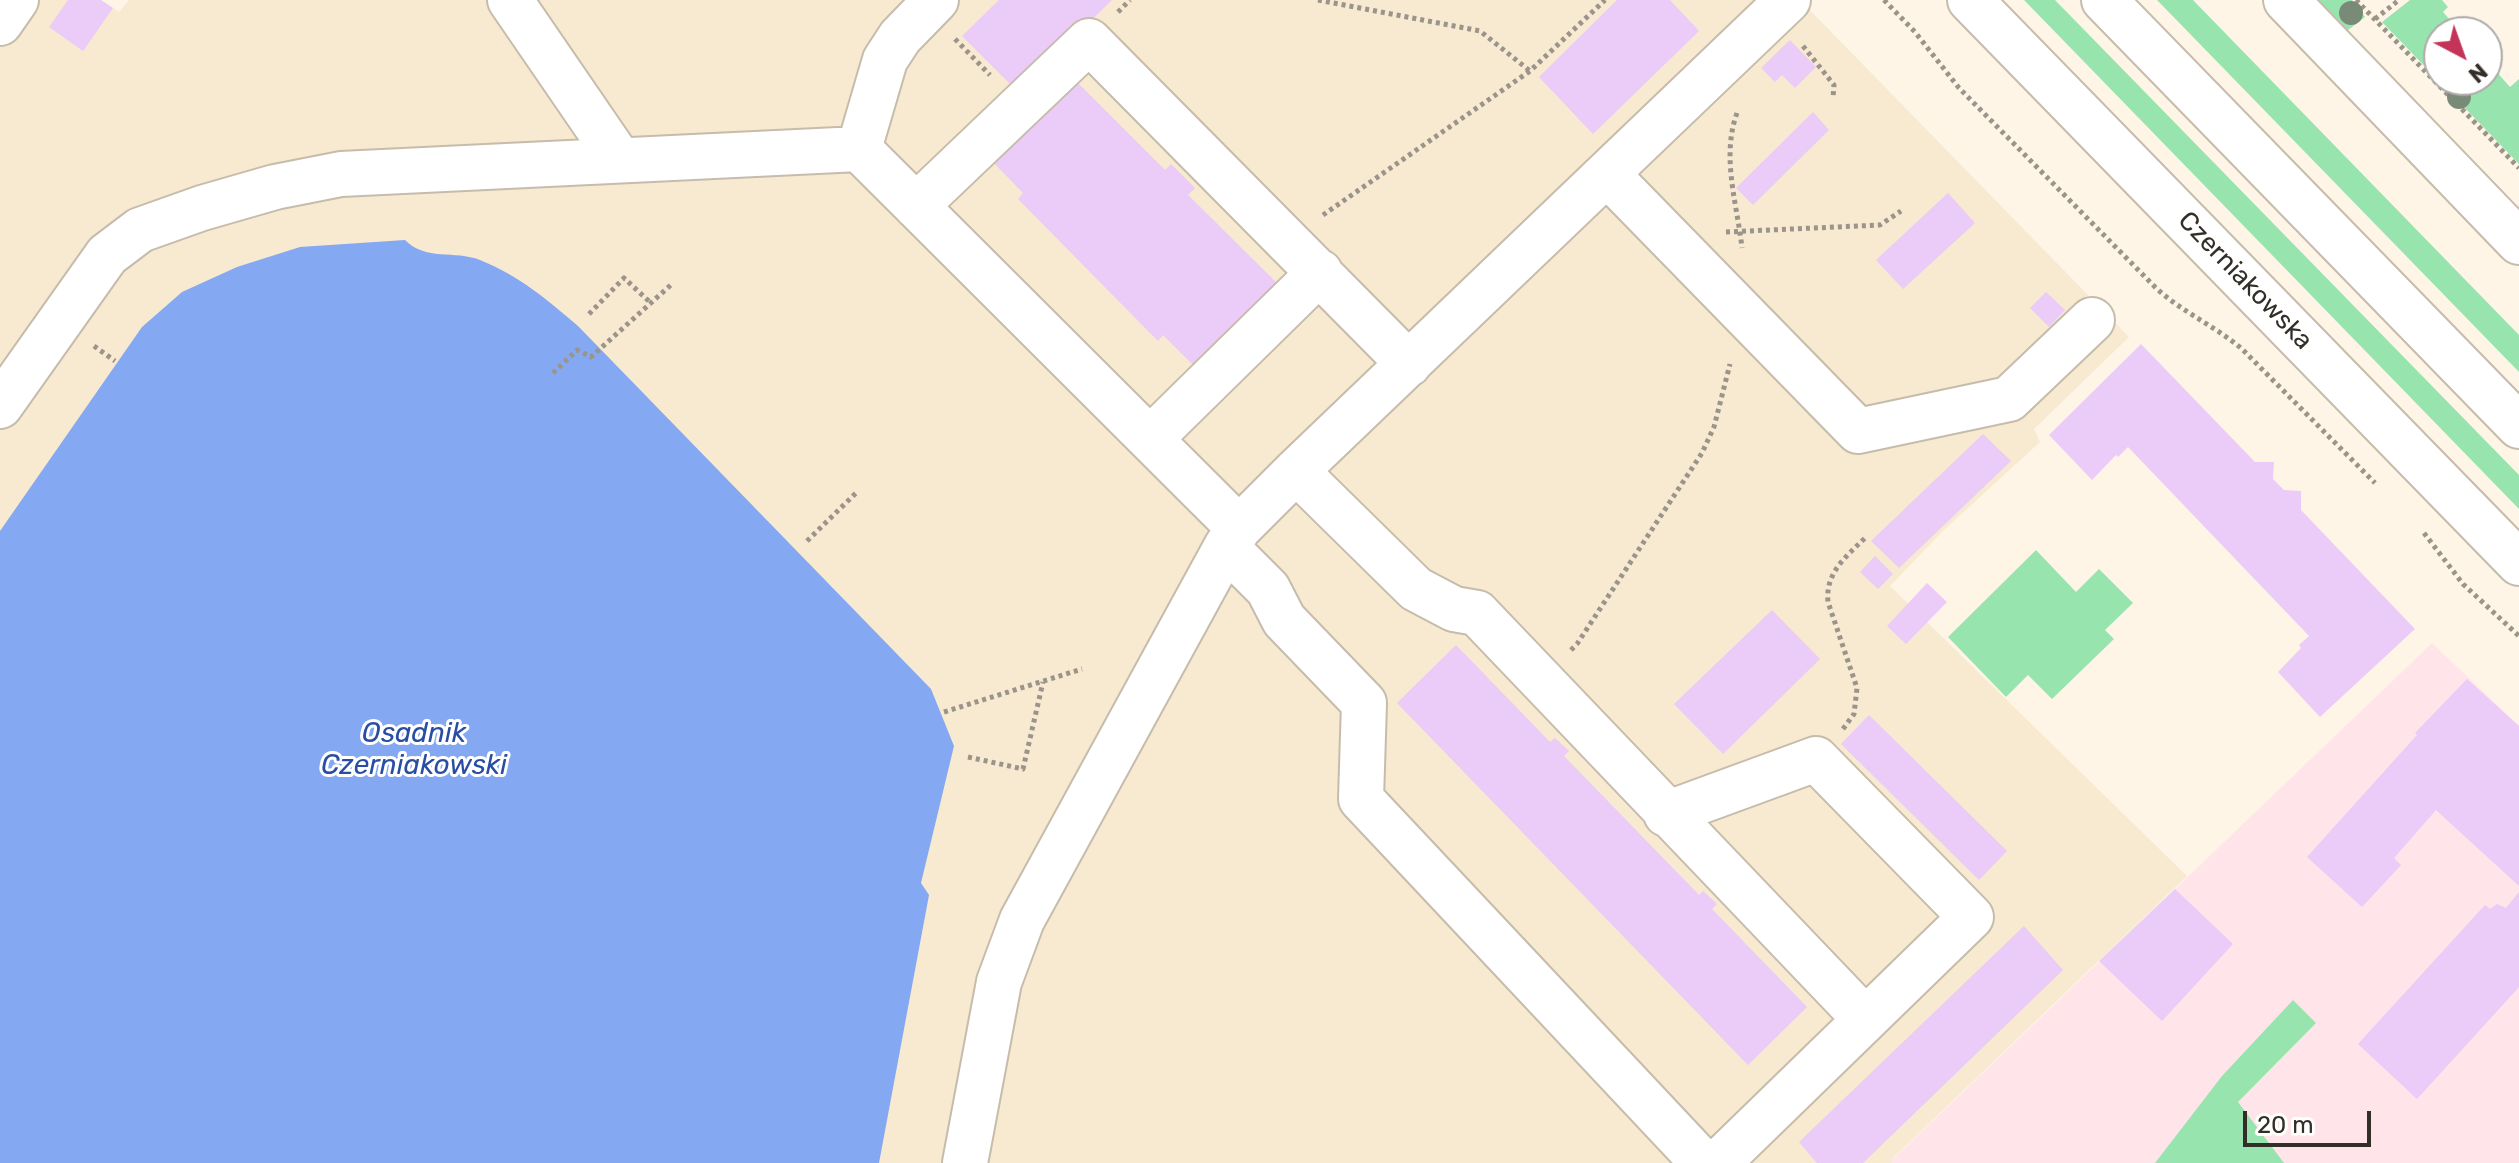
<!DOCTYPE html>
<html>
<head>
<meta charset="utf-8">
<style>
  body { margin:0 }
  #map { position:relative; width:2519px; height:1163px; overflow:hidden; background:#fef5e7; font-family:Rubik,sans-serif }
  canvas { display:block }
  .north { position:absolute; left:2423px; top:16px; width:80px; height:80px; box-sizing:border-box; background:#fff; border:2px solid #adaba9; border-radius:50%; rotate:139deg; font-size:22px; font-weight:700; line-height:32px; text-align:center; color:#322e28 }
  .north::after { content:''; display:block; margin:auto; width:28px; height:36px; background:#c43458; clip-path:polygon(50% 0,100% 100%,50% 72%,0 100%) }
  .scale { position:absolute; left:2243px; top:1111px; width:128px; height:36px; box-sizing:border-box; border:4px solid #322e28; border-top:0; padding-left:10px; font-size:24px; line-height:28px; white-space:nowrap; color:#322e28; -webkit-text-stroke:6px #fff; paint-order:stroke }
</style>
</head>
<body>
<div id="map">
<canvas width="2519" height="1163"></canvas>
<div class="north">N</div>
<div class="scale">20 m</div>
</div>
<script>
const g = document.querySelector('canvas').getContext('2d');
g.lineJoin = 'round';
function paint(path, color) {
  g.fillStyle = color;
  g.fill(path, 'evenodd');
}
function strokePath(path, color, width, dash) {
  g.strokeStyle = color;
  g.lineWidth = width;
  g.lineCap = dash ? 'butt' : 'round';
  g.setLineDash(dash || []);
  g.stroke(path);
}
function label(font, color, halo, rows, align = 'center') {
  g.font = font + ' Rubik,sans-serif';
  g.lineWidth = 6;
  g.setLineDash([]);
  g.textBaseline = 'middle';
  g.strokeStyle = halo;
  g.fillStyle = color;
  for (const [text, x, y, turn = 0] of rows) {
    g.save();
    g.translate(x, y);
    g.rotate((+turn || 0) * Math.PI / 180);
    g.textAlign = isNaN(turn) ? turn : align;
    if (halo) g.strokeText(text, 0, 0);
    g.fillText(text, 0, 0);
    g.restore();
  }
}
paint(new Path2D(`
  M0,0H101L119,12L129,0H1800L2129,337L2034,429L2040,442L1944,530L1890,586L2187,876L1893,1158L1892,1163H0Z`), '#f8e9d1');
paint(new Path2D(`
  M2432,643L2519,726V1163H1892L1893,1159Z`), '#ffe4ea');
paint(new Path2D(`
  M2024,0H2055L2519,475V509Z
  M2157,0H2193L2519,335V372Z
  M2305,0H2352L2365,17L2339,37Z
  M2410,0H2442L2448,7L2443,12L2461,32H2439V80H2487V61L2510,87L2519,79V164L2382,22Z
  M2036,550L2076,592L2099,569L2133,603L2105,630L2114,639L2052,699L2028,675L2006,697L1948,637Z
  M2293,1000L2316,1023L2238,1102L2284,1163H2155L2222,1076Z`), '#98e4af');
paint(new Path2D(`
  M405,240C425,261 455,250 480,260C521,277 545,298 578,326L931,689L954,746L921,883L929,895L879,1163H0V531L142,327L182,292L237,267L300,247Z`), '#84a8f2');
paint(new Path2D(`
  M68,0H101L113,8L83,51L49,27Z
  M999,0H1112L1018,92L962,36Z
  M1617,0H1670L1699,31L1593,134L1539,77Z
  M1790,40L1816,67L1795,88L1782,75L1775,82L1761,68Z
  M1075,80L1165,170L1171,164L1195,188L1188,195L1280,286L1197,369L1163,335L1158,341L1018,199L1023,193L992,161Z
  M1813,112L1829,130L1753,205L1736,188Z
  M1948,193L1975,223L1903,289L1876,260Z
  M2046,292L2065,310L2049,327L2030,308Z
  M2141,344L2255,462H2274L2273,479L2284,490L2301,491V510L2415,629L2320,717L2278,672L2301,648L2299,645L2309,636L2128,447L2118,457L2116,455L2092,480L2049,435Z
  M1983,434L2011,461L1899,568L1871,541Z
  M1875,556L1893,574L1878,589L1860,572Z
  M1927,583L1947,602L1906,644L1887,626Z
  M1772,610L1820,659L1723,754L1674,704Z
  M1456,645L1550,742L1555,738L1569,751L1564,756L1699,895L1703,891L1717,904L1712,909L1807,1007L1748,1065L1397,703Z
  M2467,679L2519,726V886L2436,810L2394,858L2401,865L2362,907L2307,857L2417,735L2415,733Z
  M1869,715L2007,851L1979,880L1841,744Z
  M2175,889L2233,944L2162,1021L2099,961Z
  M2519,892V987L2417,1099L2358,1044L2485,905L2490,909L2497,904L2506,908Z
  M2024,926L2063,970L1863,1163H1817L1799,1142Z`), '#ebcbf7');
const minor = new Path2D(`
  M510,0L619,159
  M2286,0L2519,242
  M0,23L16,0
  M859,149L885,60L900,37L936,0
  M1607,174L1858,431L2009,399L2092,320
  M916,206L1089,41L1409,364
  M0,406L107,255L140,230L202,208L275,187L341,174L859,149L1239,528
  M1150,439L1320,272
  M1296,471L1416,589L1454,609L1477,613L1865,1019
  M1666,814L1816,759L1971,917L1718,1163
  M965,1163L999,982L1022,920L1226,547
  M1703,1163L1361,799L1364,703L1284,620L1268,589L1226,547L1239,528L1296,471L1788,0`);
const major = new Path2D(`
  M1970,0L2519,563
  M2104,0L2519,426`);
strokePath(minor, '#c6bcab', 48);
strokePath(major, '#c6bcab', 48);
strokePath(new Path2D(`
  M1318,0L1480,31L1530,71
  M1884,0L1915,32L1959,88L2156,288C2182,312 2215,326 2242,349L2375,483
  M2356,0L2519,168
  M1118,12L1130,0
  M2375,19L2399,0
  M955,39L990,75
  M1803,46L1834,85L1833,98
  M1737,113C1721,157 1737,203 1742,248
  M1323,215L1530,71L1605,0
  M1726,232L1880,225L1901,211
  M589,314L624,278L652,304
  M94,346L115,361
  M553,373L577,350L591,357L673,283
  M2424,533L2463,584L2519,636
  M807,541L857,492
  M1571,650L1577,644L1702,453L1714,427L1730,364
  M944,712L1082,669
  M1843,729L1854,714L1857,688L1828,602C1825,572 1847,556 1867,536
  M968,757L1023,769L1043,682`), '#9b948a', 5, [4, 4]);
strokePath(minor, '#fff', 44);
strokePath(major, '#fff', 44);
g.fillStyle = '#798a77';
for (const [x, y] of [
  [2351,13],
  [2459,97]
]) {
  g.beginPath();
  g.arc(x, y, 12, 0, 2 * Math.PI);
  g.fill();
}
label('26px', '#322e28', '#fff', [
  ["Czerniakowska",2245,281,46]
]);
label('italic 28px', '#294da3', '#fff', [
  ["Osadnik",414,734],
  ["Czerniakowski",414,766]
]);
</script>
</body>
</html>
